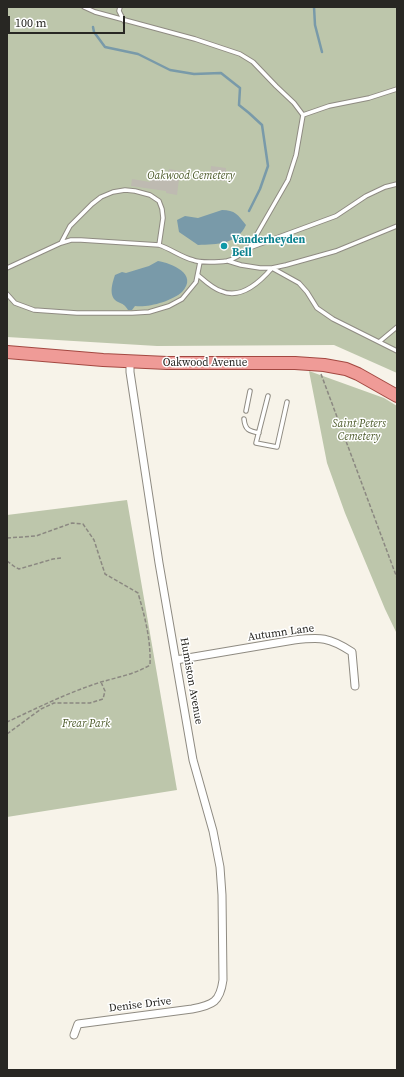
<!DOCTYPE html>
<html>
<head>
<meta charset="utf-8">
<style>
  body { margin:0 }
  #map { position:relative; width:404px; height:1077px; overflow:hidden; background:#f7f3e9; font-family:"Source Serif 4",serif }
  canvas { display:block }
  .frame { position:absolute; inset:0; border:8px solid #282723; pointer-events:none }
  .scale { position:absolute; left:8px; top:16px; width:117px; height:18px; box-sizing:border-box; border:2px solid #282723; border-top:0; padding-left:5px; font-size:12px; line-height:14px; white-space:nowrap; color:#282723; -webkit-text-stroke:3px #fff; paint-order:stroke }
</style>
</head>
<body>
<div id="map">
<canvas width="404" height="1077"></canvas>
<div class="frame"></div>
<div class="scale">100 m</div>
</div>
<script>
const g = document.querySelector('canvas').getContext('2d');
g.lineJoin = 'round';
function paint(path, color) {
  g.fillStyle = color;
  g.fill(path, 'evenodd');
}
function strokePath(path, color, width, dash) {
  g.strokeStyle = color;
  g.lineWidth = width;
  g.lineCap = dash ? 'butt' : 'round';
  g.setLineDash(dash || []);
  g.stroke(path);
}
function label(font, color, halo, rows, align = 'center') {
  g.font = font + ' "Source Serif 4",serif';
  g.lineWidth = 3;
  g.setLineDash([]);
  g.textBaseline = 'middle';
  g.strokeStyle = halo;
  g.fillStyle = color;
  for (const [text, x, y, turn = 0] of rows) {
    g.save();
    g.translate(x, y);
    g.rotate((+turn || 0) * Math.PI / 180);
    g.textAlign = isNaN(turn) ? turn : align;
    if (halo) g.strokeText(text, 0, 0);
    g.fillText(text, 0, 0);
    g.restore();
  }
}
paint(new Path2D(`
  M7,7H397V373L334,345L157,346L7,337Z
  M309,371L384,398L397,406V634L385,609L345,513L327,463Z
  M127,500L177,790L7,817V515Z`), '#bdc6ab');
paint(new Path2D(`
  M222,210C235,210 238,215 246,225C237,245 217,244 198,245L179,232L177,220L185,216L198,218Z
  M158,261C171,263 199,274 182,292C172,301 148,308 135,306L132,310H128C125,305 123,304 118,302C108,297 112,284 115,275L122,272L126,273L149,266Z`), '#799aa9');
strokePath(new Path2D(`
  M314,7L315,25L322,52
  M93,27L94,32L105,47L138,54L170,70L194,74L221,73L240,88L239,105L249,113L262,125L268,166L260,189L249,211`), '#799aa9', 2.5);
paint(new Path2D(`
  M211,166L226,168L225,181L210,179Z
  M169,169L186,172L184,180L179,179L177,195L166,193V191L131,186L132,179L150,182L151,176L168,178Z`), '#bebab1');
const lane = new Path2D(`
  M120,7L119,11L124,21
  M303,115L329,106L369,98L397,89
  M61,243L71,240H81L159,245
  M249,248L336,216L366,196L385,187L397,184
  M228,261L241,265L260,268H272L286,265L336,251L397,226
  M7,268L61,243L70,226L92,204L101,197L113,192L125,190L135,191L150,195L159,201L162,209L163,218L159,245C171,249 181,257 193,260C199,263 220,262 227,261C235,259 243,253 249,248L288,180L296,155L303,115L294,103L276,86L253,62L240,54L195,39L95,12L84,7
  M198,275C205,281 212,288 221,291C241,300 260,282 272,268L299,283L307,292L317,308L333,319L397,351
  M7,294L15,303L34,310L77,313H132L149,312L169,306L182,299L196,282L200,262
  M379,342L397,327
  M268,396L256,443L277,447L287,402
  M246,411L250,391
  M244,419C245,430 249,431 259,433`);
const street = new Path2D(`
  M176,660L294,640C321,637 329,637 352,652L355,686
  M74,1035L78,1024L192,1009C213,1005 220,1002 223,980L222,895L220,867L213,831L193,760L159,563L130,372V361`);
const primary = new Path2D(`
  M7,352L103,360L167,363H295L324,365L346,369L358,374L397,396`);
strokePath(lane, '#8f8b82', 5.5);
strokePath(street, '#8f8b82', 9);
strokePath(primary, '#a34841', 14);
strokePath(new Path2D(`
  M321,374L397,578
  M7,538L36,536L72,523L83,524L94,540L105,574L138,593C145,617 151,640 150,665C132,676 111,678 92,685C63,695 35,709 7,722
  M7,561L15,567L19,569L53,559L61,558
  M7,734L41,709L54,703H90L103,699L105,691L101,682`), '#8b8881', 1.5, [4, 2]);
strokePath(lane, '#fff', 3.5);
strokePath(street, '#fff', 7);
strokePath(primary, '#ef9b97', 12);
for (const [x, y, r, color] of [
  [224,246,4,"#0f9aa8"]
]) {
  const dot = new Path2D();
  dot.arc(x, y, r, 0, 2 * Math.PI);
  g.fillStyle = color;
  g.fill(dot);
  strokePath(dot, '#fff', 1.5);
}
label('italic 11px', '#4e5c2c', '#fff', [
  ["Oakwood Cemetery",191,176],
  ["Saint Peters",359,424],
  ["Cemetery",359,437],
  ["Frear Park",86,724]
]);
label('bold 11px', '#0d838f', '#fff', [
  ["Vanderheyden",232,240],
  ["Bell",232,253]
], 'left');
label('11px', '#282723', '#fff', [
  ["Oakwood Avenue",205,363],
  ["Autumn Lane",281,633,-8],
  ["Humiston Avenue",191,681,80],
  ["Denise Drive",140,1005,-7]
]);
</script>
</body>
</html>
